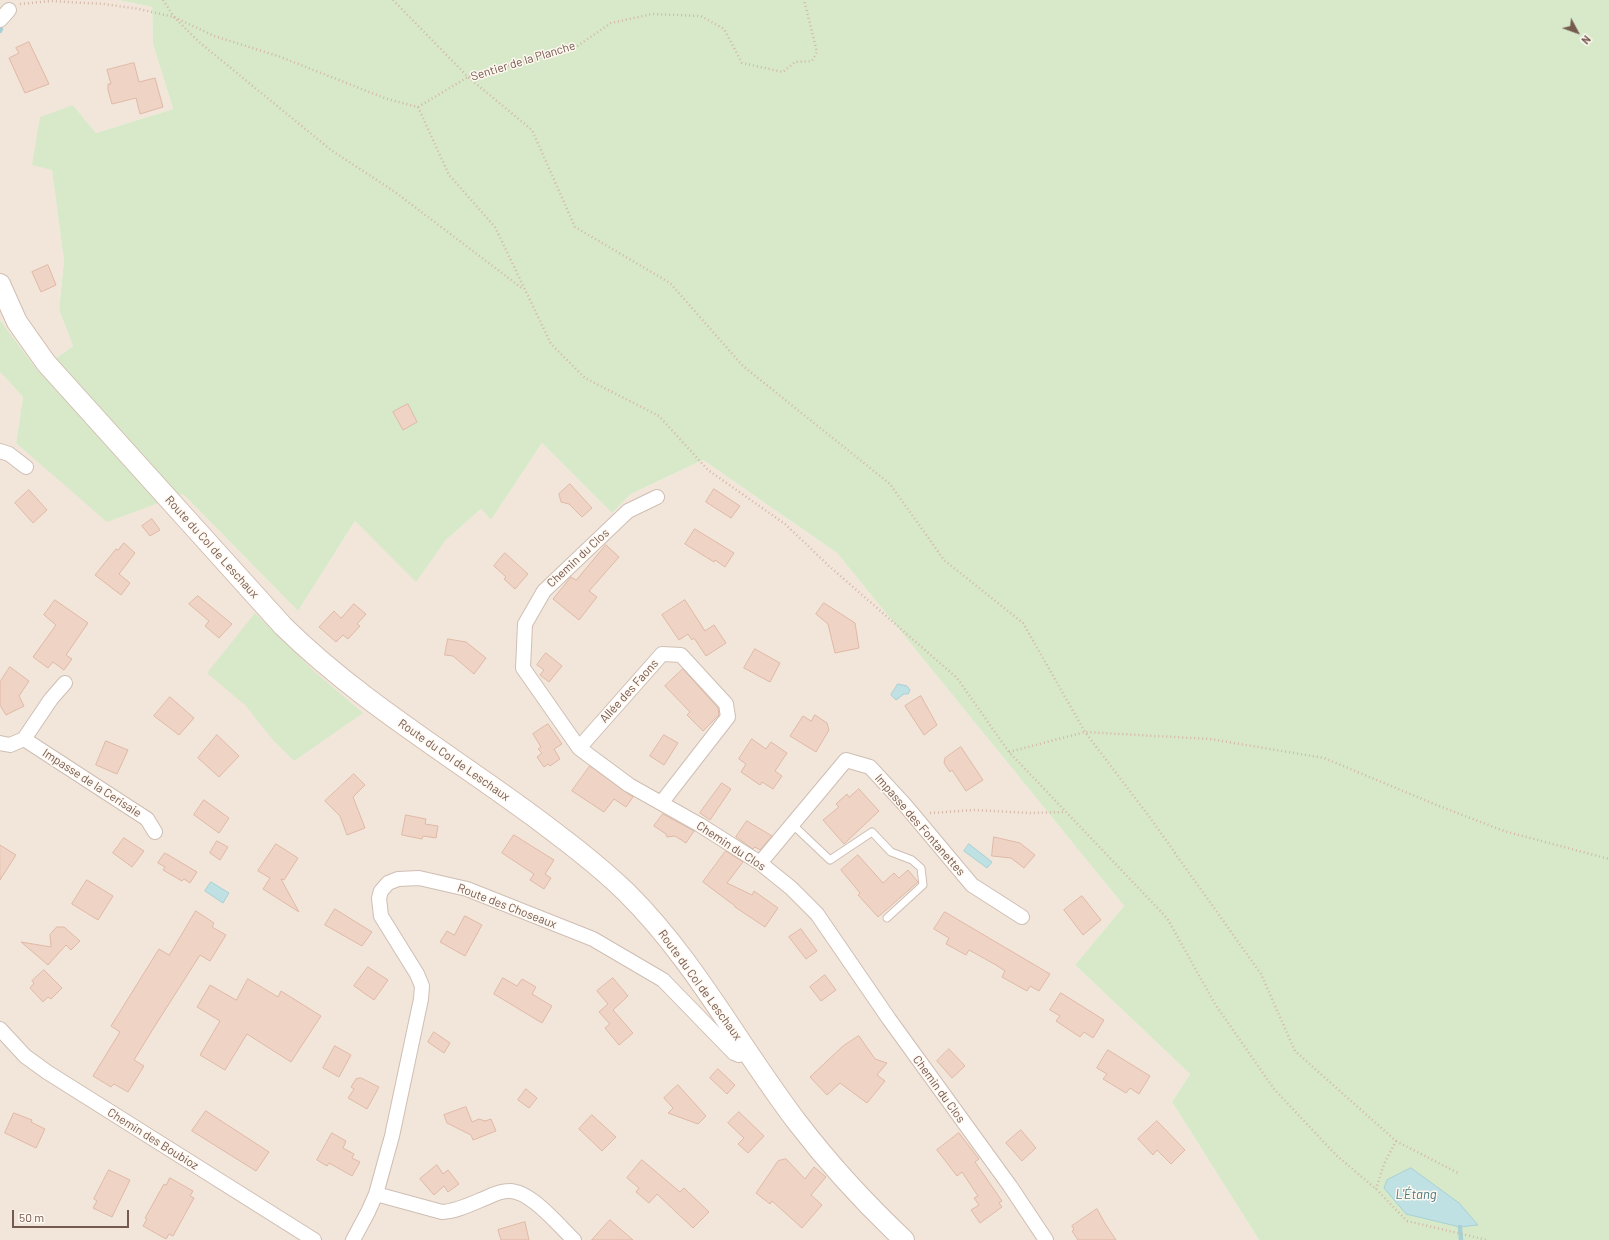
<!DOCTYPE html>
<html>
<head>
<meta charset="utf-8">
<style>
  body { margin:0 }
  #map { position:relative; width:1609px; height:1240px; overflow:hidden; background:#fbf4eb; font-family:Barlow,sans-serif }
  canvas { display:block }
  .north { position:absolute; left:1557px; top:12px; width:40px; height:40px; -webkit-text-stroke:3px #fef8f1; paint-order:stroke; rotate:131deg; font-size:11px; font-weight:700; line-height:16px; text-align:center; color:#755a4f }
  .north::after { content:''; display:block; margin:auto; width:14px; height:18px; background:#755a4f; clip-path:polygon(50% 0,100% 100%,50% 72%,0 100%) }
  .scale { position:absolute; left:12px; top:1210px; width:117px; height:18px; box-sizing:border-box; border:2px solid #755a4f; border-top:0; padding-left:5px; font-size:12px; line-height:14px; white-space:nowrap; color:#755a4f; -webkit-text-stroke:3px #fef8f1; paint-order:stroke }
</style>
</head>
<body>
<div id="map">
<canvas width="1609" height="1240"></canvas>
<div class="north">N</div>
<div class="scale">50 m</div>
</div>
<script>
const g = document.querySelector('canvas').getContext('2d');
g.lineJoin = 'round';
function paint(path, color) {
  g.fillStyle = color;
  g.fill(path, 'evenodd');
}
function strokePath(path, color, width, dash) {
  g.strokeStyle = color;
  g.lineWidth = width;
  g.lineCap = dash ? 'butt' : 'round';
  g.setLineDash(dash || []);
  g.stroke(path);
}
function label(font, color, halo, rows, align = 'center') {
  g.font = font + ' Barlow,sans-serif';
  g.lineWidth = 3;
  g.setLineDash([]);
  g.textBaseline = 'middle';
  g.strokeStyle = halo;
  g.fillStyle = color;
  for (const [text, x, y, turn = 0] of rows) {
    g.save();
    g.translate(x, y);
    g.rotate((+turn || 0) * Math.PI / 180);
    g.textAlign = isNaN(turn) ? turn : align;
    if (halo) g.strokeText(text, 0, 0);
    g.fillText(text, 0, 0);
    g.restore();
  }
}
paint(new Path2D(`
  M0,0H119L152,7L153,44L173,109L96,133L73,105L52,169L64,261L59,310L73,346L38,371L0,320Z
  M0,372L23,397L16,443L183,494L298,611L355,521L416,581L446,540L481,509L491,520L542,443L612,513L631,494L703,460L837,553L1124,906L1075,965L1190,1074L1172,1102L1259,1240H0Z`), '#f2e6da');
paint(new Path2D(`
  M119,0H1609V1240H1259L1172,1102L1190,1074L1075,965L1124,906L837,553L703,460L631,494L612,513L542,443L491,520L481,509L446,540L416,582L355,521L298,611L183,494L107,522L16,443L23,397L0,372V320L38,371L73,346L59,310L64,261L52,170L32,165L40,117L73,105L96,133L173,109L153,44L152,7Z
  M255,613L316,673L363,713L294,761L272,739L246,706L207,673Z`), '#d8e9ca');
const water = new Path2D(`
  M898,684L907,686L910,690L908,694H904L896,700L891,695Z
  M969,844L992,862L987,868L964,851Z
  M211,882L229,893L223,903L205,891Z
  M1411,1168L1459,1203L1478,1225L1460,1227L1406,1214L1384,1188L1387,1180Z`);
paint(water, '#c0e1e4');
strokePath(water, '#a7d1d5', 1);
strokePath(new Path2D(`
  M0,31L1,29
  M1460,1227L1461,1240`), '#a7d1d5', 4.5);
const building = new Path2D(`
  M29,42L49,84L25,93L9,58L19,53L16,48Z
  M134,63L139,82L155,78L163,107L140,114L136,98L112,104L108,90V84H111L107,70Z
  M48,265L56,285L41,292L32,272Z
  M408,404L417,422L403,430L393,412Z
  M570,484L592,508L582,517L569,504L561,502L559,494Z
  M714,489L740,506L731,518L706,502Z
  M29,490L47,510L33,523L15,503Z
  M152,519L160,530L150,536L142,526Z
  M695,529L734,553L725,567L715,560L714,562L685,544Z
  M124,543L135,553L119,574L130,583L121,595L95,575L116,549L118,550Z
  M606,545L619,557L589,591L597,597L579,620L553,599L571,577L576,580Z
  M505,553L528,574L515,589L504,579L506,577L494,566Z
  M198,596L232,624L219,638L205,626L209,621L189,604Z
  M55,600L88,623L66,655L72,659L64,670L53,662L48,668L33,657L56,625L44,615Z
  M685,600L705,631L714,625L726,643L706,656L694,638L692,640L688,634L679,640L662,615Z
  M824,603L855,623L859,648L835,653L828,624L816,614Z
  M354,604L366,614L357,624L360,626L348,639L343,635L336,642L319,627L334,611L341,618Z
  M448,639L466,642L486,658L474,674L453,656L445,655Z
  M755,649L780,663L770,682L744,668Z
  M546,653L562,666L549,682L540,675L544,670L537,665Z
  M10,667L29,681L19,696L24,706L6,715L0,705V682Z
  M683,669L718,708L719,715L703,731L687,715L690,712L665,686Z
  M921,696L937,725L924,735L905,706Z
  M170,697L194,718L179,735L154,716Z
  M815,715L827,723L829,730L816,752L790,736L803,716L811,721Z
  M548,724L562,744L554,749L560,759L550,766L548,764L544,767L537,757L542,753L538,749L541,747L533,734Z
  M217,735L239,756L219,777L198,758Z
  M664,735L678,743L664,765L650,756Z
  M752,739L766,749L771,742L787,753L775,771L782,776L773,789L762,782L760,785L741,772L746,764L739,759Z
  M106,741L128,750L117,774L96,765Z
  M961,747L983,780L966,791L952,770L950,772L944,763L945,758Z
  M590,766L633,797L626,807L614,799L604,812L572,791Z
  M354,774L365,785L353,797L365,828L347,835L340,816L325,801Z
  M722,783L731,789L710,820L700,813Z
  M859,789L879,811L844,844L823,820L839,807L836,804L847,794L849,797Z
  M204,800L229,818L219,833L194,815Z
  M663,814L694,831L686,843L675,836L667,837L666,834L654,826Z
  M406,815L426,819L425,824L438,826L436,838L423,836L422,839L402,835Z
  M747,821L772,836L760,850L755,847L753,849L736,837Z
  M514,835L554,860L545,874L551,878L544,889L530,880L534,874L502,853Z
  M994,837L1020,843L1035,855L1024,868L1011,858L992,856Z
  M124,838L144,851L132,867L113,853Z
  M217,841L228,847L220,860L210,853Z
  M276,844L298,858L284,880L281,879L299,912L263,889L270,878L258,871Z
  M0,845L16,855L0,880Z
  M726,851L743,862L727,883L752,895L754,891L778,908L765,927L735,907V906L703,882Z
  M165,853L197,872L190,883L184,879L182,881L163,870L165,867L158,863Z
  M858,855L883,883L894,873L899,878L908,870L918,882L878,917L858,895L860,893L841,870Z
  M87,880L113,896L98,920L72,904Z
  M1082,896L1101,920L1083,935L1064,910Z
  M335,909L372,932L362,946L325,925Z
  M196,911L214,923L212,927L226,935L210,961L200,955L153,1029L134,1060L144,1066L128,1092L114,1084L111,1087L93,1076L120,1032L111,1026L159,949L169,955Z
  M945,912L1050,974L1039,991L1030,986L1027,991L1002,977L1005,971L996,965L969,950L966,955L946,944L949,938L934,929Z
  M465,916L482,925L465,956L440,942L447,931L454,935Z
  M57,927H64L80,941L71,950L66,945L48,965L21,942L51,947L50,935Z
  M801,929L817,951L806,959L789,937Z
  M368,967L388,980L374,1000L354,986Z
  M44,970L62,988L51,999L48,997L43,1002L30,988L34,983L32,981Z
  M825,975L836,990L821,1001L810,987Z
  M503,978L517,986L522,979L536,987L532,994L552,1006L542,1023L494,994Z
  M613,978L628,996L613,1010L633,1033L619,1045L605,1028L610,1024L599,1012L608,1004L597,991Z
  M248,979L278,997L281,991L321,1016L291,1062L247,1034L225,1070L200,1055L220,1021L197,1007L210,985L236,1000Z
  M1061,993L1104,1020L1093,1038L1084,1032L1080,1037L1056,1021L1060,1016L1050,1010Z
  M434,1032L450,1043L444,1053L428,1042Z
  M859,1036L875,1059L887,1063L877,1075L885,1081L867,1103L840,1083L827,1095L810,1077L843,1046Z
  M335,1046L351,1055L339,1077L323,1068Z
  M949,1049L965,1066L952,1078L937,1061Z
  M1108,1050L1150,1076L1139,1094L1130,1088L1126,1093L1103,1079L1107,1074L1097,1068Z
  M718,1069L735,1085L727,1094L710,1078Z
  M361,1078L379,1087L367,1109L348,1098L354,1089L351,1087L356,1079Z
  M678,1085L706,1116L698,1124L668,1113L673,1108L664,1098Z
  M526,1089L537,1098L529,1108L518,1100Z
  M466,1107L472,1122L479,1119L485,1121L491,1119L496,1131L473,1140L471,1135L447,1123L444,1115Z
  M206,1111L269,1152L256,1171L192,1131Z
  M739,1112L764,1136L748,1153L738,1144L744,1138L728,1123Z
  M14,1113L32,1120L31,1122L45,1129L36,1148L5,1133Z
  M592,1115L616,1137L602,1151L579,1129Z
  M1157,1121L1185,1150L1171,1164L1157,1150L1153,1155L1138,1139Z
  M1021,1130L1036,1148L1022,1161L1006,1143Z
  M332,1133L346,1141L343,1148L354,1154L352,1158L360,1162L352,1176L329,1163L327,1166L317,1160Z
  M959,1133L979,1159L975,1162L1002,1201L999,1203L1002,1207L980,1223L971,1210L979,1205L974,1198L978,1196L962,1172L957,1176L937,1150Z
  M786,1159L805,1179L814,1167L826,1177L811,1195L822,1205L802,1228L772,1201L770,1204L756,1193L778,1161Z
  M642,1160L680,1192L684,1188L709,1212L693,1228L657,1194L649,1203L636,1192L639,1188L627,1178Z
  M437,1165L443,1174L448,1170L459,1184L448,1192L444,1186L434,1195L420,1179Z
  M109,1170L130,1180L112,1217L93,1208L97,1201L94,1199Z
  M170,1178L193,1191L190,1196L194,1198L173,1236L169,1234L166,1239L143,1226L147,1219L145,1218L164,1184L166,1185Z
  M1097,1209L1106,1225L1116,1240H1078L1072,1231L1074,1229L1072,1226Z
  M610,1220L633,1240H592Z
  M525,1222L529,1240H501L498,1230Z`);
paint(building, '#efd3c5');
strokePath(building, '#e0b9a6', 1);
const lane = new Path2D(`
  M792,824L830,860L872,832L891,852L912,860L921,868L923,885L887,918`);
const street = new Path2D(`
  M0,20L9,10
  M0,451L9,454L26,467
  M657,497L628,511L544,591L525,624L523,668L579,748L629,785L700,825L760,863L791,888L817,914L889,1019L1010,1186L1046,1240
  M24,739L147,819L155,832
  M0,743L10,745L24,739L51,699L65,683
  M579,748L662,654L681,655L726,704L728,717L662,802
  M760,863L846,760L870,767L905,805L972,885L1022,917
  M0,1029L25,1056L47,1072L314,1240
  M376,1194L442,1212C458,1211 473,1203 488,1197C494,1194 502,1191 509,1191C530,1190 559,1226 574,1240
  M353,1240L368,1212L376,1194L392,1136L421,999L422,986L417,974L381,916L379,898L381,891L388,883L398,879L419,878L467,889L593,939L663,980L734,1053L739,1055L749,1053`);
const secondary = new Path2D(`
  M0,284L17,322L46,363L283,626C358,700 449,754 533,816C565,840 597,864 626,892C694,959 739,1046 797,1122C829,1164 866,1204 904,1240`);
strokePath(lane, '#cfbeb3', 9);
strokePath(street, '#cfbeb3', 16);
strokePath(secondary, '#d2beb1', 22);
strokePath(new Path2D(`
  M163,0L174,17L199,42L331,150L395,192L523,289
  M393,0L468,77L532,130L575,227L670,283L743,366L890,484L944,560L1023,623L1085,732L1148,815L1261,974L1295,1051L1396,1141L1384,1164L1376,1189
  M20,4L51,1L104,4L139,9L174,17L214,36L278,56L387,99L418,107L468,77L576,47L611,23L652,14L701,16L724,29L742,63L783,72L795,62L812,61L817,52L804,0
  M418,107L449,175L495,227L551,344L585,378L659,416L708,470L785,524L829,566L957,678L1009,752L1167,918L1215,1004L1274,1089L1336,1155L1376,1189L1407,1221L1487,1240
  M1009,752L1085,732L1210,739L1324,758L1439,806L1504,831L1609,859
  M930,813L975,810L1030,813L1066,812
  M1396,1141L1460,1174`), '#d4b6a7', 2.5, [1, 3]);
strokePath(lane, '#fff', 7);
strokePath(street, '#fff', 14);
strokePath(secondary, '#fff', 20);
label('12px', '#755a4f', '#fef8f1', [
  ["Sentier de la Planche",523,61,-17],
  ["Route du Col de Leschaux",212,547,48],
  ["Chemin du Clos",578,558,-43],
  ["Allée des Faons",629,691,-48],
  ["Route du Col de Leschaux",454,760,35],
  ["Impasse de la Cerisaie",92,783,33],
  ["Impasse des Fontanettes",920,825,49],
  ["Chemin du Clos",731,846,33],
  ["Route des Choseaux",507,906,21],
  ["Route du Col de Leschaux",700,985,54],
  ["Chemin du Clos",939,1089,54],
  ["Chemin des Boubioz",153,1139,32]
]);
label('italic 13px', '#47797f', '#fef8f1', [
  ["L'Étang",1416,1195]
]);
</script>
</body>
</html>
